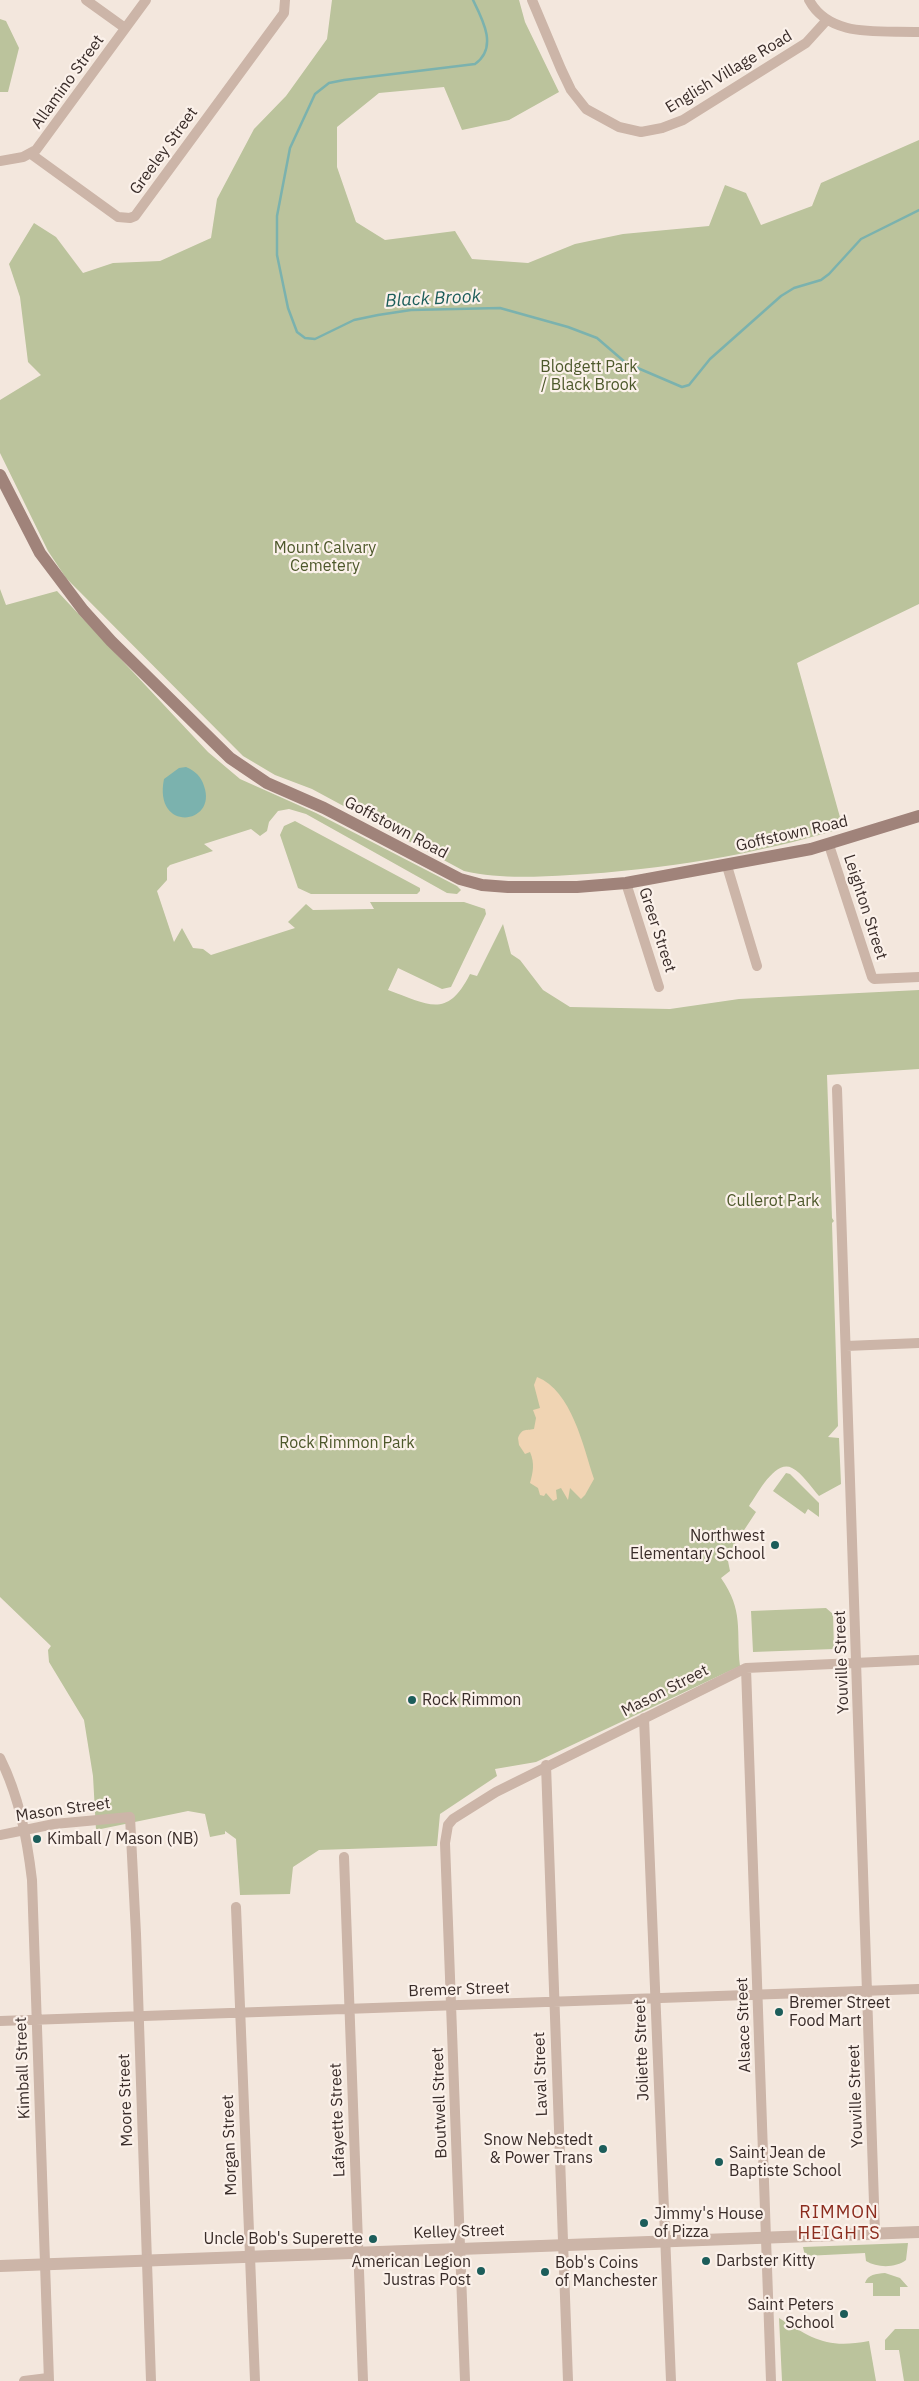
<!DOCTYPE html>
<html>
<head>
<meta charset="utf-8">
<style>
  body { margin:0 }
  canvas { display:block; background:#f3e7dd }
</style>
</head>
<body>
<canvas width="919" height="2381"></canvas>
<script>
const g = document.querySelector('canvas').getContext('2d');
g.lineJoin = 'round';
function paint(path, color) {
  g.fillStyle = color;
  g.fill(path, 'evenodd');
}
function strokePath(path, color, width, dash) {
  g.strokeStyle = color;
  g.lineWidth = width;
  g.lineCap = dash ? 'butt' : 'round';
  g.setLineDash(dash || []);
  g.stroke(path);
}
function label(font, color, halo, rows, align = 'center') {
  g.font = font + ' "IBM Plex Sans",sans-serif';
  g.lineWidth = 4.5;
  g.setLineDash([]);
  g.textBaseline = 'middle';
  g.strokeStyle = halo;
  g.fillStyle = color;
  for (const [text, x, y, turn = 0] of rows) {
    g.save();
    g.translate(x, y);
    g.rotate((+turn || 0) * Math.PI / 180);
    g.textAlign = isNaN(turn) ? turn : align;
    if (halo) g.strokeText(text, 0, 0);
    g.fillText(text, 0, 0);
    g.restore();
  }
}
paint(new Path2D(`
  M332,0H519L525,22L559,92L509,120L462,130L444,87L379,93L337,127V167L356,222L385,240L455,231L472,259L528,263L575,244L623,234L709,226L725,185L746,193L761,225L812,206L821,183L919,140V604L797,663L843,828C755,855 661,870 570,875C534,877 498,879 464,871L312,789L275,775L243,756L66,578L48,551L0,453V400L41,375L28,362L20,297L9,264L34,223L56,237L83,273L113,263L160,261L211,238L217,199L254,129L286,96L327,39Z
  M0,19L6,21L19,48L8,92H0Z
  M0,589L6,605L57,591L208,752L240,779L316,813L457,886L461,890L457,894L447,893L306,814L289,809L278,811L269,822L267,831L260,836L251,829L204,844L213,851L170,865L167,868V880L157,891L174,942L182,928L193,948L203,949L211,955L295,928L288,922L306,904L313,910L374,909L370,902H464L485,909L486,914L451,987L442,989L398,968L388,990C428,1004 447,1020 470,974L477,976L503,924L511,954L520,960L543,990L570,1007L670,1009L739,999L919,990V1069L827,1075L832,1218L834,1221L832,1223L838,1426L828,1437L839,1438L841,1484L819,1496C812,1488 802,1473 792,1468C775,1459 757,1495 749,1506L756,1512L727,1556L730,1571L721,1578C744,1611 736,1630 740,1666L536,1762L495,1769L497,1776L440,1814L437,1846L319,1850L293,1867L290,1894L240,1895L236,1839L225,1831V1834L210,1837L205,1814L188,1811L96,1830L93,1776L84,1720L49,1662L48,1650L51,1646L0,1597Z
  M295,821L420,888V891L417,894H311L298,888L280,835L284,826Z
  M786,1473L790,1474L819,1503V1517L808,1509L805,1514L773,1491Z
  M826,1608L833,1614L834,1649L753,1652L751,1611Z
  M908,2243L906,2260C896,2268 877,2268 866,2261L865,2253L805,2256L803,2247Z
  M885,2273L900,2278L908,2287H900V2296H873V2283H865C868,2274 876,2274 885,2273Z
  M779,2318C813,2339 827,2349 869,2341L876,2381H782Z
  M895,2329H919V2381H904L899,2350H885V2340Z`), '#bbc39c');
paint(new Path2D(`
  M537,1377C572,1391 583,1446 594,1479L585,1495L581,1499L570,1488L568,1500L561,1488L556,1490L557,1499L553,1501L546,1493L544,1496L540,1495L538,1488L530,1483C533,1472 535,1464 530,1452L525,1454L519,1445L518,1438C522,1428 525,1431 534,1429L536,1418L533,1410L540,1408L534,1385Z`), '#f0d4b3');
paint(new Path2D(`
  M186,767C195,771 201,776 204,786C218,825 153,833 164,779L179,768Z`), '#7bb2ae');
strokePath(new Path2D(`
  M473,0C483,20 498,48 475,64L344,80L329,83L315,94L290,148L277,216V255L288,308L297,332L305,338L315,339L354,320L378,315L411,310L500,308L568,327L597,338L626,363L682,387L689,385L710,359L781,296L794,288L821,280L829,274L861,239L919,210`), '#7bb2ae', 2.5);
strokePath(new Path2D(`
  M86,0L125,28
  M532,0L561,69L571,90L586,109L619,127L641,132L662,128L683,120L806,43L826,21
  M809,0C830,39 881,30 919,32
  M31,154L118,217L130,218L135,216L284,13L285,0
  M0,161L23,157L36,150L146,0
  M829,845L872,977L874,979L919,977
  M727,866L757,966
  M626,883L659,987
  M837,1089L875,2233
  M846,1346L919,1343
  M746,1668L771,2381
  M644,1718L671,2381
  M0,1758C19,1796 27,1838 32,1880L49,2381
  M546,1765L568,2381
  M0,1835L54,1824L130,1817L136,1934L151,2381
  M344,1857L363,2381
  M236,1907L255,2381
  M0,2021L919,1989
  M24,2381L48,2378
  M465,2381L445,1843L448,1825L453,1819L496,1792L746,1668L919,1660`), '#ccb5a8', 10);
strokePath(new Path2D(`
  M0,2266L919,2232`), '#ccb5a8', 12);
strokePath(new Path2D(`
  M0,475L40,553L83,610L111,641L230,758L267,783L324,808L460,879L482,885L508,887H577L626,883L811,849L919,816`), '#a0837a', 12);
for (const [x, y, r, color] of [
  [775,1545,5,"#1c5d5a"],
  [412,1700,5,"#1c5d5a"],
  [37,1839,5,"#1c5d5a"],
  [779,2012,5,"#1c5d5a"],
  [603,2149,5,"#1c5d5a"],
  [719,2162,5,"#1c5d5a"],
  [644,2223,5,"#1c5d5a"],
  [373,2239,5,"#1c5d5a"],
  [706,2261,5,"#1c5d5a"],
  [481,2271,5,"#1c5d5a"],
  [545,2272,5,"#1c5d5a"],
  [844,2314,5,"#1c5d5a"]
]) {
  const dot = new Path2D();
  dot.arc(x, y, r, 0, 2 * Math.PI);
  g.fillStyle = color;
  g.fill(dot);
  strokePath(dot, '#fbf1ea', 2);
}
label('16px', '#392c29', '#fbf1ea', [
  ["English Village Road",729,72,-31],
  ["Allamino Street",68,82,-54],
  ["Greeley Street",164,151,-54],
  ["Goffstown Road",396,828,28],
  ["Goffstown Road",792,834,-13],
  ["Leighton Street",865,907,72],
  ["Greer Street",657,930,72],
  ["Youville Street",842,1662,-92],
  ["Mason Street",665,1691,-27],
  ["Mason Street",63,1810,-8],
  ["Bremer Street",459,1990,-2],
  ["Alsace Street",744,2025,-92],
  ["Joliette Street",642,2050,-92],
  ["Kimball Street",23,2068,-92],
  ["Laval Street",541,2074,-92],
  ["Youville Street",856,2096,-92],
  ["Moore Street",126,2100,-92],
  ["Boutwell Street",440,2103,-92],
  ["Lafayette Street",338,2120,-92],
  ["Morgan Street",230,2145,-92],
  ["Kelley Street",459,2232,-2]
]);
label('16px', '#4d582b', '#fbf1ea', [
  ["Blodgett Park",589,367],
  ["/ Black Brook",589,385],
  ["Mount Calvary",325,548],
  ["Cemetery",325,566],
  ["Cullerot Park",773,1201],
  ["Rock Rimmon Park",347,1443]
]);
label('16px', '#392c29', '#fbf1ea', [
  ["Northwest",765,1536,"right"],
  ["Elementary School",765,1554,"right"],
  ["Rock Rimmon",422,1700],
  ["Kimball / Mason (NB)",47,1839],
  ["Bremer Street",789,2003],
  ["Food Mart",789,2021],
  ["Snow Nebstedt",593,2140,"right"],
  ["& Power Trans",593,2158,"right"],
  ["Saint Jean de",729,2153],
  ["Baptiste School",729,2171],
  ["Jimmy's House",654,2214],
  ["of Pizza",654,2232],
  ["Uncle Bob's Superette",363,2239,"right"],
  ["Darbster Kitty",716,2261],
  ["American Legion",471,2262,"right"],
  ["Justras Post",471,2280,"right"],
  ["Bob's Coins",555,2263],
  ["of Manchester",555,2281],
  ["Saint Peters",834,2305,"right"],
  ["School",834,2323,"right"]
], 'left');
label('italic 18px', '#1c5d5a', '#fbf1ea', [
  ["Black Brook",433,299,-3]
]);
g.letterSpacing = '1px';
label('18px', '#8b2c1e', '#fbf1ea', [
  ["RIMMON",839,2213],
  ["HEIGHTS",839,2234]
]);
g.letterSpacing = '0px';
</script>
</body>
</html>
